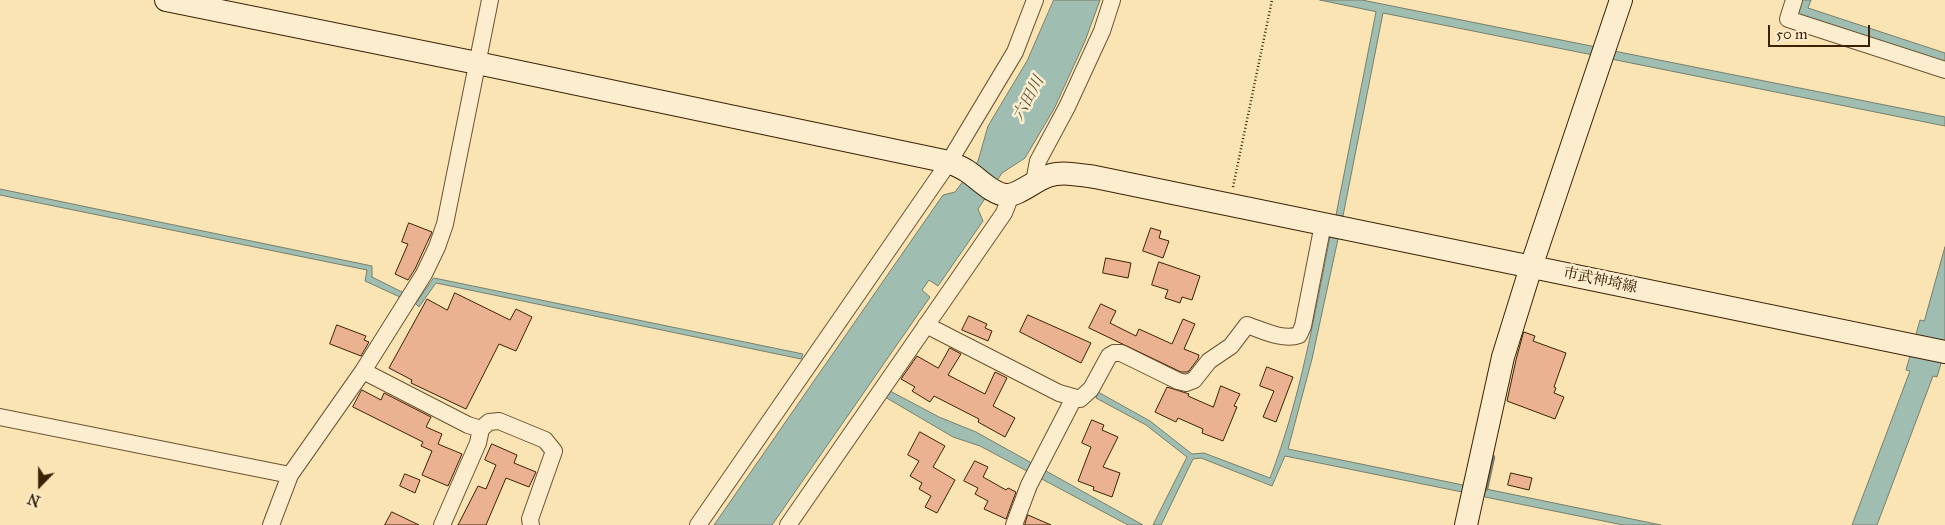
<!DOCTYPE html>
<html>
<head>
<meta charset="utf-8">
<style>
  body { margin:0 }
  #map { position:relative; width:1945px; height:525px; overflow:hidden; background:#fbe4b4; font-family:"IM FELL Great Primer",serif }
  canvas { display:block }
  .north { position:absolute; left:15px; top:460px; width:50px; height:50px; -webkit-text-stroke:4px #fcedce; paint-order:stroke; rotate:202deg; font-size:14px; font-weight:700; line-height:20px; text-align:center; color:#3c2105 }
  .north::after { content:''; display:block; margin:auto; width:18px; height:22px; background:#3c2105; clip-path:polygon(50% 0,100% 100%,50% 72%,0 100%) }
  .scale { position:absolute; left:1768px; top:25px; width:102px; height:22px; box-sizing:border-box; border:2px solid #3c2105; border-top:0; padding-left:6px; font-size:15px; line-height:18px; white-space:nowrap; color:#3c2105; -webkit-text-stroke:4px #fcedce; paint-order:stroke }
</style>
</head>
<body>
<div id="map">
<canvas width="1945" height="525"></canvas>
<div class="north">N</div>
<div class="scale">50 m</div>
</div>
<script>
const g = document.querySelector('canvas').getContext('2d');
g.lineJoin = 'round';
function paint(path, color) {
  g.fillStyle = color;
  g.fill(path, 'evenodd');
}
function strokePath(path, color, width, dash) {
  g.strokeStyle = color;
  g.lineWidth = width;
  g.lineCap = dash ? 'butt' : 'round';
  g.setLineDash(dash || []);
  g.stroke(path);
}
function label(font, color, halo, rows, align = 'center') {
  g.font = font + ' "IM FELL Great Primer","Noto Serif JP",serif';
  g.lineWidth = 5;
  g.setLineDash([]);
  g.textBaseline = 'middle';
  g.strokeStyle = halo;
  g.fillStyle = color;
  for (const [text, x, y, turn = 0] of rows) {
    g.save();
    g.translate(x, y);
    g.rotate((+turn || 0) * Math.PI / 180);
    g.textAlign = isNaN(turn) ? turn : align;
    if (halo) g.strokeText(text, 0, 0);
    g.fillText(text, 0, 0);
    g.restore();
  }
}
const water = new Path2D(`
  M1054,0H1100L1085,41L1054,109L1025,158L1002,173L978,209L983,221L938,286L929,280L922,290L930,297L772,525H714L943,195L955,192L978,161L988,126L1027,61Z
  M1320,0H1362L1596,47L1593,55L1383,13L1343,216L1336,215L1376,12Z
  M1802,0H1811L1808,8L1945,53V63L1797,14Z
  M1614,51L1945,117V126L1611,59Z
  M0,189L372,266V277L404,293L402,298L365,281L367,270L0,195Z
  M1330,237L1338,239L1312,359L1288,449L1463,485L1462,492L1285,456L1272,486L1201,458L1193,459L1161,525H1153L1187,457L1146,425L1096,398L1098,392L1150,421L1192,454L1204,453L1270,478C1300,400 1314,318 1330,237Z
  M1945,247V350L1937,377L1933,376L1877,525H1852L1910,371L1906,370L1920,320L1924,321Z
  M434,278L803,354L801,359L436,283L419,307L416,304Z
  M890,391L939,417L976,432L1143,525H1128L980,446L953,437L885,397Z
  M1486,489L1661,525H1623L1485,497Z`);
paint(water, '#9fbeb1');
strokePath(water, '#777f6c', 1);
strokePath(new Path2D(`
  M1486,489L1493,457`), '#777f6c', 4.5);
const building = new Path2D(`
  M409,223L432,232L415,269L408,280L395,274L408,244L402,242Z
  M1151,228L1161,231L1159,238L1169,241L1163,258L1143,251Z
  M1106,258L1131,263L1128,278L1103,273Z
  M1159,262L1200,276L1192,300L1182,297L1180,303L1165,298L1168,290L1152,285Z
  M455,293L510,320L516,309L532,317L516,351L499,344L466,409L411,383L412,380L389,368L427,299L447,310Z
  M1101,304L1116,311L1110,323L1136,336L1139,329L1172,344L1183,319L1195,324L1184,349L1199,355L1198,359L1188,372H1181L1089,328Z
  M1028,315L1091,343L1081,363L1020,332Z
  M969,316L987,324L985,328L992,331L988,341L962,330Z
  M337,325L366,336L364,340L369,342L361,356L330,344Z
  M1524,332L1535,336L1533,341L1566,353L1554,387L1556,388L1554,393L1564,397L1555,419L1507,401L1516,360Z
  M950,348L961,354L948,375L985,394L995,372L1007,378L993,406L1015,418L1005,437L978,422L979,419L934,396L930,402L912,391L915,387L901,379L917,356L938,368Z
  M1267,367L1293,377L1276,422L1263,417L1274,391L1260,386Z
  M1221,386L1240,394L1234,406L1237,407L1223,441L1202,433L1203,429L1178,418L1176,422L1155,412L1167,387L1186,393L1189,394L1188,396L1213,407Z
  M362,390L381,400L384,393L431,417L426,427L442,434L438,444L462,454L448,486L422,475L432,451L421,446L423,442L353,407Z
  M1092,420L1104,425L1102,430L1118,437L1103,467L1120,473L1112,497L1093,490L1094,487L1078,481L1091,447L1082,443Z
  M920,432L945,446L933,467L955,480L937,513L925,507L931,496L919,489L922,483L910,476L919,461L908,455Z
  M492,444L517,455L514,463L536,472L529,487L506,478L486,525H458L478,486L486,489L496,465L485,460Z
  M975,461L988,467L983,477L1006,490L1008,488L1016,492L1006,519L984,509L988,501L975,494L978,488L964,481Z
  M1511,473L1532,478L1529,490L1508,485Z
  M405,474L420,480L415,493L400,486Z
  M392,512L419,525H385Z
  M1028,515L1051,525H1025Z`);
paint(building, '#ebb292');
strokePath(building, '#3c2105', 1);
const street = new Path2D(`
  M1794,0L1788,19L1945,70
  M1034,182L1038,161L1067,107L1102,31L1112,0
  M926,325L1059,393L1080,399L1091,389L1109,356L1114,353H1121L1178,381L1186,383L1194,380L1209,361L1231,346L1247,325C1262,330 1283,341 1299,335L1303,326L1323,224
  M363,371L468,425L481,429L489,422L499,421L545,440L554,451L530,519L531,525
  M0,417L290,475
  M271,525L290,475L363,371L424,274L437,247L445,224L490,0
  M442,525L478,443L481,429
  M698,525L949,162L1015,52L1035,0
  M788,525L1004,213L1011,195
  M1014,525L1029,485L1074,398`);
const secondary = new Path2D(`
  M166,0L477,63L949,162C955,165 961,167 967,171C978,178 992,194 1006,195C1018,196 1035,180 1048,176C1062,171 1080,175 1095,177L1945,352
  M1466,525L1503,357L1531,267L1621,0`);
strokePath(street, '#6c5231', 18);
strokePath(secondary, '#3c2105', 24);
strokePath(new Path2D(`
  M1233,187L1272,0`), '#3c2105', 2.5, [1, 2.5]);
strokePath(street, '#fcedce', 16);
strokePath(secondary, '#fcedce', 22);
label('15px', '#3c2105', '#fcedce', [
  ["市武神埼線",1600,281,12]
]);
label('italic 16px', '#5a5039', '#fcedce', [
  ["六田川",1029,99,-62]
]);
</script>
</body>
</html>
